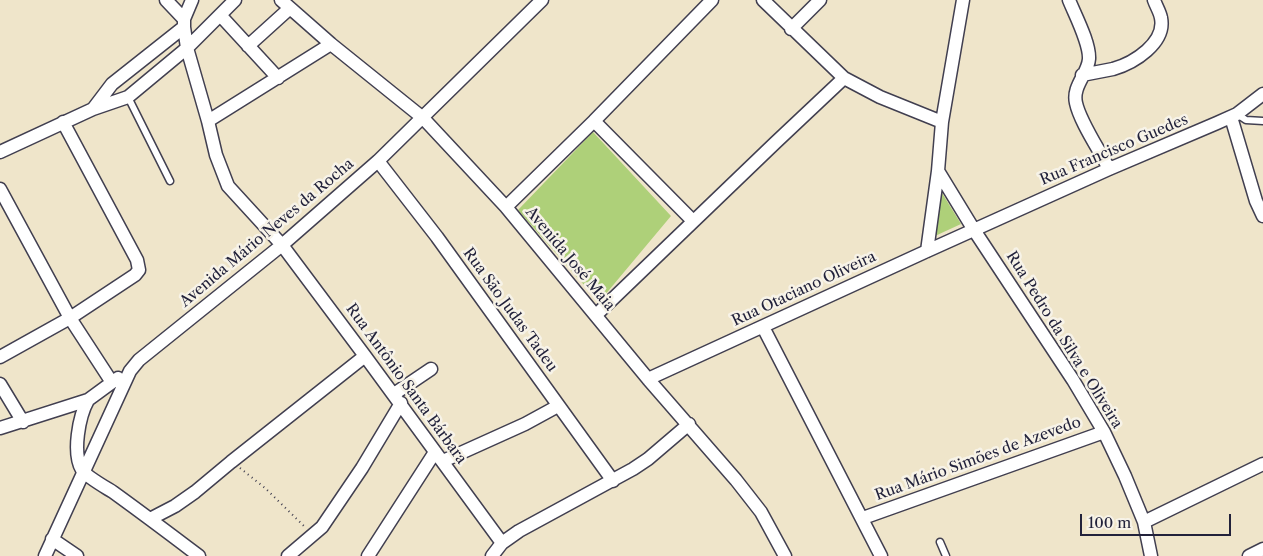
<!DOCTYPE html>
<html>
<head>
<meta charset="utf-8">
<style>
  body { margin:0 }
  #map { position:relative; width:1263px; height:556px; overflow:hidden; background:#efe5ca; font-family:"Libre Caslon Text",serif }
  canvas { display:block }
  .scale { position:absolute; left:1080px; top:514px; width:151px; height:22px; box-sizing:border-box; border:2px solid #22223b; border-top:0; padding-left:6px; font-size:15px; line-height:18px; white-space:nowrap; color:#22223b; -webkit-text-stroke:4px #f7f3e8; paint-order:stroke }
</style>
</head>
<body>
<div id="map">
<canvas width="1263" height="556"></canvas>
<div class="scale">100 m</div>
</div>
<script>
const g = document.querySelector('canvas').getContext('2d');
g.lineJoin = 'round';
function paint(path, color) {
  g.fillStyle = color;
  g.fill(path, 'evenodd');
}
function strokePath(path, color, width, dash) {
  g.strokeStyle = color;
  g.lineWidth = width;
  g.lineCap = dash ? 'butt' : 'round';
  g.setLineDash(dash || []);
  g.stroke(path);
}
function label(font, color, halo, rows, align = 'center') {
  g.font = font + ' "Libre Caslon Text",serif';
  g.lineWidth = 5;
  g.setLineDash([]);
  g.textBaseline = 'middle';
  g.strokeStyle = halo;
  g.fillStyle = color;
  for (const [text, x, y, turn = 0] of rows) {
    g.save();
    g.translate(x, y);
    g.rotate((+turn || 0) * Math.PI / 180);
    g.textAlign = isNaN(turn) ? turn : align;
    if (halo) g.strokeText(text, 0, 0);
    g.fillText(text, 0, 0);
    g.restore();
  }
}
paint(new Path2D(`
  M593,132L671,216L599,302L518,210Z
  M942,193L961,224L935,236Z`), '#aed079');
const service = new Path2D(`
  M128,97L170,181
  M1237,114L1246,120L1263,121
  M940,542L946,556`);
const minor = new Path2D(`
  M166,0L184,19
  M192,0L184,19V27L187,48L208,121L216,155L228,186L282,245L365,356L502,543
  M281,0L331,44L423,118L506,207L648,379L736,480L761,512L785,556
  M763,0L844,78L880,97L942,122
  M1069,0C1075,15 1090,43 1089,59C1088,74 1072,86 1076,103C1080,122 1100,151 1109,169
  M220,15L278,78
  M791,29L820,0
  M248,46L290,8
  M1082,75C1092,73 1103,71 1113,69C1134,63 1166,43 1161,18C1160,12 1156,6 1154,0
  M93,109L112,84L184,27
  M1231,117L1256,201L1263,216
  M208,121L331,44
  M594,121L693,221
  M0,152L93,109L128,97L187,48L235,0
  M378,161L437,237L613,481
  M938,171L974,230L1073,380L1104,432L1125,476L1144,522L1151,556
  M0,189L70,318L111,381
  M506,207L594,121L712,0
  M927,251L938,171L942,122L963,0
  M596,315L775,143L844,78
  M763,327L881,556
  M0,357L70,318L135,275L139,270L137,260L63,122
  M648,379L927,251L1109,169L1217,123L1237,114L1263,94
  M0,384L23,422
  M394,394L431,369
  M88,400C79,416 72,453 82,470C87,477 105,487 113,492C142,513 170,534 199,556
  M0,428L88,400L118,378
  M443,461L525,424L558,406
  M863,518L1104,432
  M150,519L175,506L195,492L231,462L365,356
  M1144,522L1263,464
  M52,539L77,556
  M45,556L130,371L139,360L282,245L378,161L542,0
  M288,556L322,527L362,468L401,403
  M368,556L435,452
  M492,556L502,543L519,531L633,469L648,459L689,424
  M1249,556L1263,549`);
strokePath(service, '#413f50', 9);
strokePath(minor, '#413f50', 15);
strokePath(new Path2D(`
  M240,468L265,488L305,527`), '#413f50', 2, [1, 4]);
strokePath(service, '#fff', 6);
strokePath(minor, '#fff', 12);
label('15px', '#22223b', '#f7f3e8', [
  ["Rua Francisco Guedes",1114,150,-23],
  ["Avenida Mário Neves da Rocha",267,233,-40],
  ["Avenida José Maia",570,259,50],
  ["Rua Otaciano Oliveira",804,289,-25],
  ["Rua São Judas Tadeu",510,310,54],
  ["Rua Pedro da Silva e Oliveira",1064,340,58],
  ["Rua Antônio Santa Bárbara",406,384,54],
  ["Rua Mário Simões de Azevedo",978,459,-20]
]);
</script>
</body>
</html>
